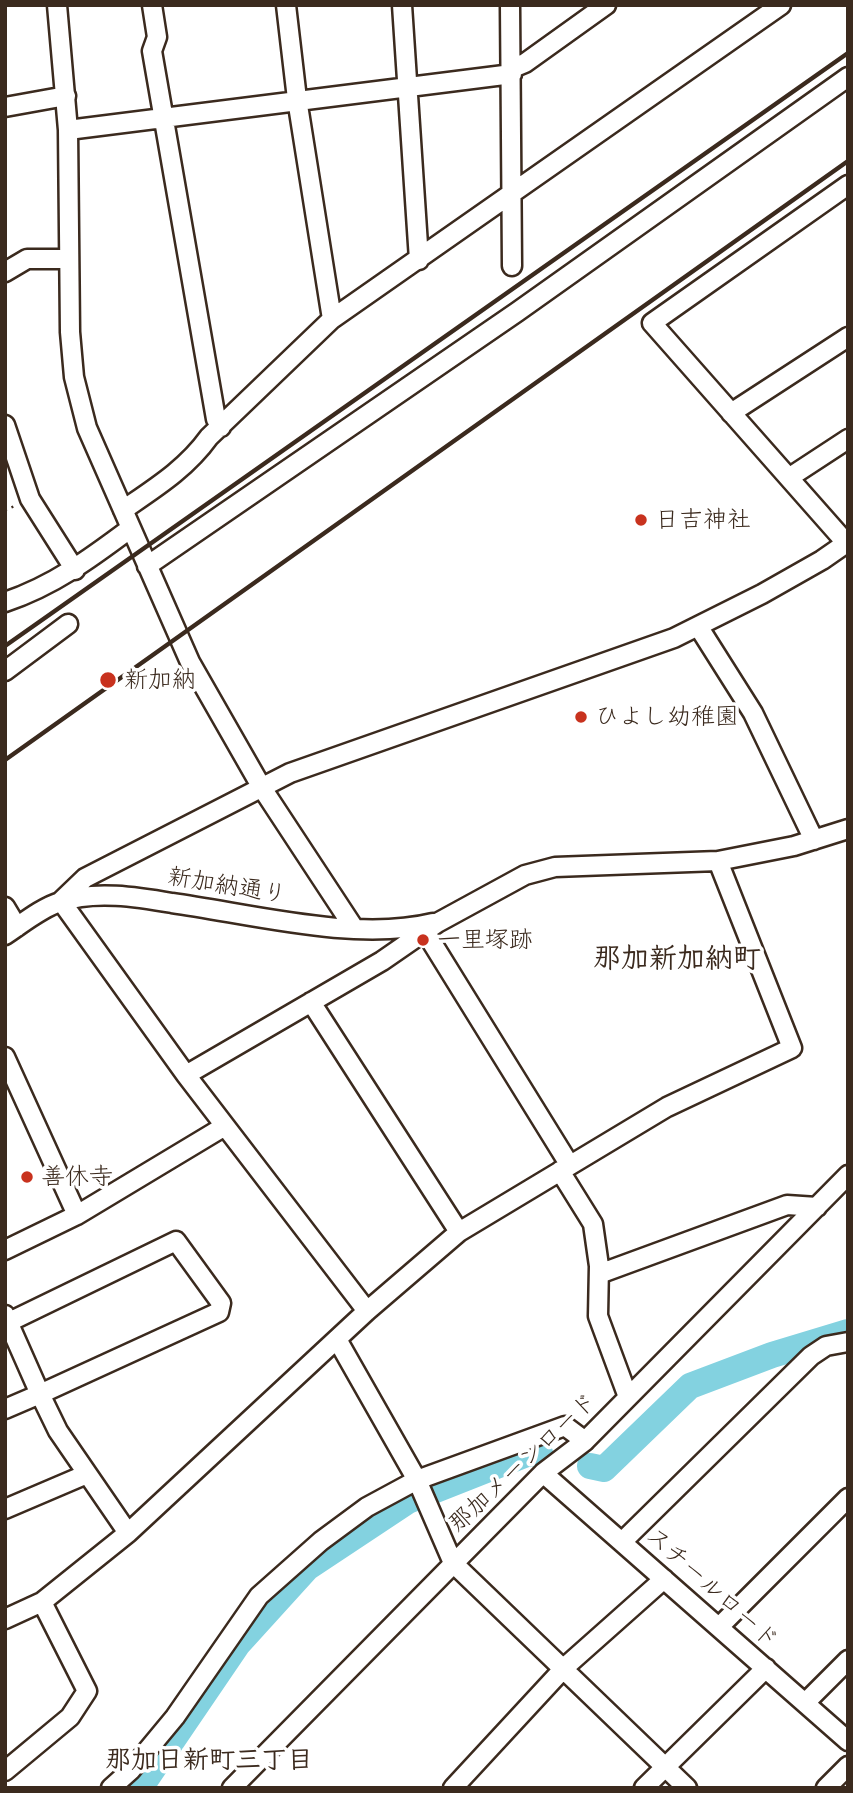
<!DOCTYPE html>
<html>
<head>
<meta charset="utf-8">
<style>
  body { margin:0 }
  #map { position:relative; width:853px; height:1793px; overflow:hidden; background:#fff; font-family:Delius,sans-serif }
  canvas { display:block }
  .frame { position:absolute; inset:0; border:7px solid #3b2a1e; pointer-events:none }
</style>
</head>
<body>
<div id="map">
<canvas width="853" height="1793"></canvas>
<div class="frame"></div>
</div>
<script>
const g = document.querySelector('canvas').getContext('2d');
g.lineJoin = 'round';
function strokePath(path, color, width, dash) {
  g.strokeStyle = color;
  g.lineWidth = width;
  g.lineCap = dash ? 'butt' : 'round';
  g.setLineDash(dash || []);
  g.stroke(path);
}
function label(font, color, halo, rows, align = 'center') {
  g.font = font + ' Delius,"Klee One",sans-serif';
  g.lineWidth = 7;
  g.setLineDash([]);
  g.textBaseline = 'middle';
  g.strokeStyle = halo;
  g.fillStyle = color;
  for (const [text, x, y, turn = 0] of rows) {
    g.save();
    g.translate(x, y);
    g.rotate((+turn || 0) * Math.PI / 180);
    g.textAlign = isNaN(turn) ? turn : align;
    if (halo) g.strokeText(text, 0, 0);
    g.fillText(text, 0, 0);
    g.restore();
  }
}
strokePath(new Path2D(`
  M590,1466L604,1469L690,1386L772,1355L848,1332
  M140,1788L238,1644L307,1568L408,1501L527,1454L540,1453`), '#83d2e0', 26);
const minor = new Path2D(`
  M57,5L68,130L70,332L74,377L87,428L190,662L262,788L354,928
  M152,5L157,37L152,51L216,419L221,427
  M286,5L297,99L332,319
  M402,5L419,260
  M510,5L512,266
  M513,68L525,63L606,5
  M5,107L66,96
  M68,130L512,74
  M848,185L652,323L848,545
  M5,272L27,259H68
  M731,413L848,337
  M5,425L30,499L75,570
  M790,477L848,439
  M123,510C155,488 186,469 209,437L332,319L781,5
  M147,566L517,312L848,77
  M5,602C53,586 91,558 131,528
  M698,626L753,713L814,840
  M5,671L68,624
  M61,901L85,878L290,773L674,638L762,594L822,560L848,542
  M61,901L186,1075L367,1311
  M5,907L17,927
  M426,933L569,1164
  M5,935C22,924 41,908 60,902C94,890 138,897 172,903C251,914 356,942 433,923
  M311,1002L459,1232
  M5,1057L77,1215
  M186,1075L382,961L437,923L525,875L555,867L718,861L794,846L848,829
  M560,1171L593,1224L599,1266L598,1316L628,1397
  M5,1250L77,1215L225,1126
  M599,1274L787,1205L817,1207
  M5,1315L40,1394L219,1312L221,1303L176,1241L9,1322
  M338,1341L417,1480L453,1563L687,1788
  M5,1409L40,1394L58,1431L128,1533
  M543,1473L848,1741
  M5,1509L87,1474
  M623,1541L811,1356L826,1346L848,1342
  M5,1619L42,1602
  M719,1627L848,1498
  M805,1703L848,1660
  M5,1771L70,1717L87,1691L42,1602L128,1533L367,1311L459,1232L667,1107L792,1048L718,861
  M111,1788L131,1770L175,1717L259,1596L321,1541L367,1507L417,1480L565,1426L585,1441
  M232,1788L543,1473L585,1441L848,1175
  M453,1788L565,1667L664,1579
  M644,1788L766,1668
  M826,1788L848,1766`);
strokePath(minor, '#3b2a1e', 23);
strokePath(new Path2D(`
  M5,510L17,505`), '#3b2a1e', 2.5, [2, 5]);
strokePath(minor, '#fff', 18);
strokePath(new Path2D(`
  M5,646L848,53
  M5,760L848,161`), '#3b2a1e', 4.5);
for (const [x, y, r, color] of [
  [641,520,7,"#c8321e"],
  [108,680,9,"#c8321e"],
  [581,717,7,"#c8321e"],
  [423,940,7,"#c8321e"],
  [27,1177,7,"#c8321e"]
]) {
  const dot = new Path2D();
  dot.arc(x, y, r, 0, 2 * Math.PI);
  g.fillStyle = color;
  g.fill(dot);
  strokePath(dot, '#fff', 2.5);
}
label('24px', '#3b2a1e', '#fff', [
  ["日吉神社",655,520],
  ["新加納",124,680],
  ["ひよし幼稚園",595,717],
  ["一里塚跡",437,940],
  ["善休寺",41,1177]
], 'left');
label('24px', '#3b2a1e', '#fff', [
  ["新加納通り",227,886,9],
  ["那加メーンロード",523,1463,-43],
  ["スチールロード",712,1588,42]
]);
label('bold 26px', '#3b2a1e', '#fff', [
  ["那加日新町三丁目",209,1761]
]);
label('bold 28px', '#3b2a1e', '#fff', [
  ["那加新加納町",677,959]
]);
</script>
</body>
</html>
